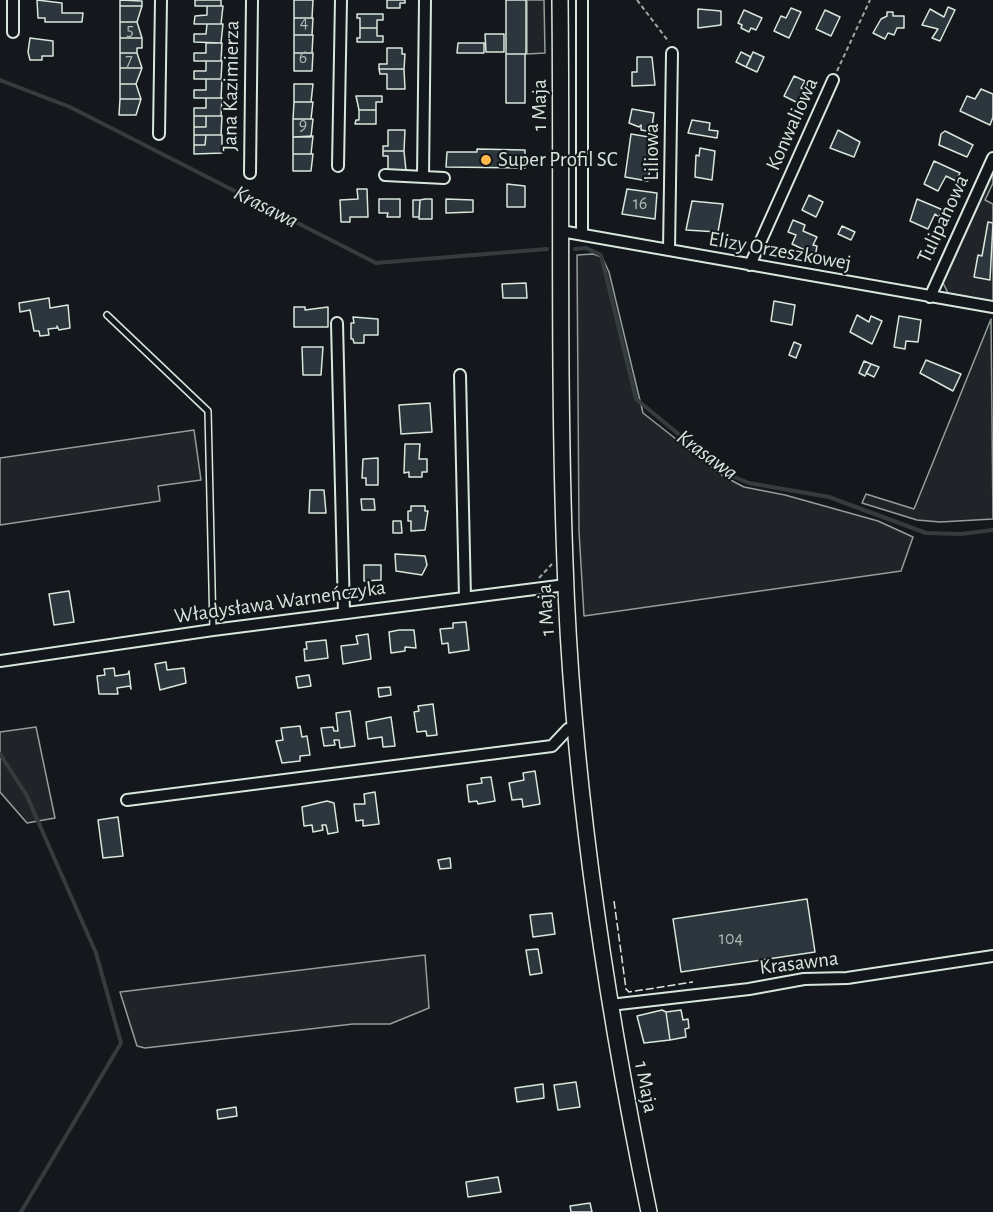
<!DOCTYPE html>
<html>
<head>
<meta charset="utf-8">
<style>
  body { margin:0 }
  canvas { display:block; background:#14181c }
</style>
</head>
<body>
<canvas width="993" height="1212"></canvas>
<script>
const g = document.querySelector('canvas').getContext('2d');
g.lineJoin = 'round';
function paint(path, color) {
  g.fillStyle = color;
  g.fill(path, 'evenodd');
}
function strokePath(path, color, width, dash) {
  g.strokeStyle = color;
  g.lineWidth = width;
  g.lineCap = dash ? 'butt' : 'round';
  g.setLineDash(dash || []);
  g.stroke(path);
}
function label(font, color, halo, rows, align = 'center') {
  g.font = font + ' "Alegreya Sans",sans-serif';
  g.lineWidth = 4.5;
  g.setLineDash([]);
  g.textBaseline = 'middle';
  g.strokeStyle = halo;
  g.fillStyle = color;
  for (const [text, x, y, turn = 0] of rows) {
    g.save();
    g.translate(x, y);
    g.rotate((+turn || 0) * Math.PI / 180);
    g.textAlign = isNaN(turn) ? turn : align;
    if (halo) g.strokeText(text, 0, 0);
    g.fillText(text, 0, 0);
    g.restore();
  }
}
const green = new Path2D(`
  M527,0H544L545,53L527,54Z
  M993,170V183L985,200L993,204V303L949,295L942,281Z
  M593,254L602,257L609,272L643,413L723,476L744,487L785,495L878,521L913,537L901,571L584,616L579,531L577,255Z
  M991,319L993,519L940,522L917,520L862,503L866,494L914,509Z
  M194,430L201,480L158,486L160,501L0,525V458Z
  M36,727L55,818L27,823L0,792V732Z
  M425,955L429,1008L390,1024H353L145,1048L137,1046L120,992Z`);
paint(green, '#202428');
strokePath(green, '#939e99', 1.5);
strokePath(new Path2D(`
  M0,80L70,107L376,263L547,249
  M575,249L586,248L601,255L636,399L727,474L749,483L829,497L926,533L961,534L993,530
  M0,754L26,794L96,953L121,1043L21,1212`), '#363b3e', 4);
const building = new Path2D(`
  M37,0L62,3V13H83L82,22H45V18H38Z
  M120,0L142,1V6H120Z
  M195,0H221V6H195Z
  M294,0H313L312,18H294Z
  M387,0H405V3H400V8H387Z
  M506,0H526V54H506Z
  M120,6H142L137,22H120Z
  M207,6H223L221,24H194L195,16L207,15Z
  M948,7L955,10L940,41L932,38L938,29L922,25L930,9L944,17Z
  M791,8L801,12L789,38L774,31L781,16L786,18Z
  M698,9L721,11V25L698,28Z
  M744,10L762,18L756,30L751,28L749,32L741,28L742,25L738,23Z
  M825,10L840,17L831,36L816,29Z
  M887,12H893V16H904V28H897L894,35L888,33L885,39L873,33L881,19L887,16Z
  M357,14H383V20H377V28H360V18H357Z
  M294,18H313L312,35H294Z
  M120,22H137L142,38H120Z
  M207,24H223L221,43L194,42V34H206Z
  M360,28H377V36H383V42H357V38H360Z
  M485,34H504V52H486Z
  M294,35H313L312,53H294Z
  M30,38L53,41V56H42V60H30L28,52Z
  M120,38H142V48H137V53H120Z
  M206,43H222L221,61H194V53H206Z
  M458,43H484V53H457Z
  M387,48H402V54H405L404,69H379V64H387Z
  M741,52L751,57L746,67L736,62Z
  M753,52L764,57L757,72L746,67Z
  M120,53H137L142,68H120Z
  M294,53H313L312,71H294Z
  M506,54H525V103H506Z
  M637,57H652L655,85L632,86V72H637Z
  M206,61H222L221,79H194V71H206Z
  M120,68H142L136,84H120Z
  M379,69H404L405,89H387V74H380Z
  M794,76L805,81L801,88L808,91L800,104L784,96Z
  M206,79H222L221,98H194V90H206Z
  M120,84H136L141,99H120Z
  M294,84H313L311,102H294Z
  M981,89L993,94V117L990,125L960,111L967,96L975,99Z
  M356,96H382V102H376V110H359Z
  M206,98H222L221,116H194V108H206Z
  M120,99H141L136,115H119Z
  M294,102H313L311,119H293Z
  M632,109L654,113L652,127L648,126L647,131L641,130V125L639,127L629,123Z
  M359,110H376V124H355L356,120H359Z
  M194,116H206V127H194Z
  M206,116H222L221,135H194V127H206Z
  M293,119H313L311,137H293Z
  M692,120L710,123L709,130L718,131L717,138L688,133Z
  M388,130H405L404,151H383V146H388Z
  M838,130L860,142L854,157L830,148Z
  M945,131L973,145L967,157L939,145L941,134Z
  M631,134L655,138L648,181L625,177Z
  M194,135H206L205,145H194Z
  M206,135H222V153L194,154V145H205Z
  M313,136L311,154H293V137Z
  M700,148L715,151L712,180L695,177L696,155L699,156Z
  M477,149L525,150V168L446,167L447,152H477Z
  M383,151H404L406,171H388V156H383Z
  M293,154H313L311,171H293Z
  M934,161L960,173L956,181L946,176L938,191L924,184Z
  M507,184L525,186V207H507Z
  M357,189H367L368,217H350V222H341L340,200L358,199Z
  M627,189L657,193L655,219L622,214Z
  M809,195L823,202L816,217L802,210Z
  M379,199H400V217H387L388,213H379Z
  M425,199H432V219H419L420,200Z
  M446,199L473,200V212L446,213Z
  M917,199L943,210L939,217L935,214L928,229L910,221Z
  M413,200H420L419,217H413Z
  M692,201L723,204L718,232L686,230Z
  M793,220L805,225L803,231L817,237L813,245L817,246L816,252L813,254L792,244L796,235L788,232Z
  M988,222L993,223L990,280L974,277L978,255L982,256Z
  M842,226L855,232L851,240L838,234Z
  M526,283L527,298H503L502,284Z
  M49,298L50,308L68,305L70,328L59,330L57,326V328L48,329L49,335L40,336L39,331H34L30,310L20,312L19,303Z
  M774,301L795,305L792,325L771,321Z
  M294,307H305V310L328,307V327H294Z
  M857,315L869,322L871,316L882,321L872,344L850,332Z
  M899,316L921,320L918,342L906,341L905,349L894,347Z
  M353,317L378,319V335H364V343H354L353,339H351V323H354Z
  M794,342L801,345L796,358L789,355Z
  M302,347H323L321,375H303Z
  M926,360L961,374L953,391L920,373Z
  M864,361L871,364L865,376L859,373Z
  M871,364L879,367L874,377L866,373Z
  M430,403L432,432L401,434L399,405Z
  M405,444H420L419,459H427V472H422V477H409V472L404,473Z
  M378,458V485H366V478H362L363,459Z
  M310,490H324L326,513H309Z
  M361,499H374L375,510H362Z
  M411,506H425V511H428L425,530L411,531V521H408V511H411Z
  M393,521H401L402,533H393Z
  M395,554L425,556L427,565L422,575L396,571Z
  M364,565H381V580L364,581Z
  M69,591L74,622L54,625L49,594Z
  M466,622L469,650L449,653L448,643L442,644L440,629L453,628V623Z
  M399,630H414L416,648L405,647V651L391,653L389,632Z
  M368,634L371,659L343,664L341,646L358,644L356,636Z
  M326,640L328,658L305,661L304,649H307L306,642Z
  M166,662L167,670L184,668L186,683L160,690L155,664Z
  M114,668L115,676L128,674L129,671L131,689L130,686L117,688L118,694H99L97,676L105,675L104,669Z
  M309,675L311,686L298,688L296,677Z
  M390,687L391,695L379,697L378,688Z
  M433,704L437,735L427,736L426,731L417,732L414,712L419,711L418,706Z
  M350,711L355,746L340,748L339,740H334L335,745L324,746L321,728L333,727L334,731H338L336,713Z
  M391,717L395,746L383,747L382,737L368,739L366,722Z
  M300,726L302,737L307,736L310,755L300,756V761L282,763L276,741L283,740L281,728Z
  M535,771L540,804L523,807L522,799L512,800L509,783L524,780L523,773Z
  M491,777L495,801L478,804L477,801L469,802L467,785L482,783L481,778Z
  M375,792L379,824L363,826V820L356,821L354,804H365L364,794Z
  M327,801L334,803L338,832L328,834L326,825H322L323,830L313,832L312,825L304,826L302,807Z
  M118,817L123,856L103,858L98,820Z
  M450,858L451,868L440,869L438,860Z
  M807,899L815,952L681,972L673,919Z
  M552,913L555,934L533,937L530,915Z
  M538,949L542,973L530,975L526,950Z
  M662,1010L666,1012L670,1040L644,1043L637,1016Z
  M681,1010L683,1020L688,1019L689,1028L685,1029L686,1037L670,1040L666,1012Z
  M576,1082L580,1107L558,1110L554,1085Z
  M543,1084L544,1098L517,1102L515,1088Z
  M236,1107L237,1116L218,1119L217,1110Z
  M498,1177L501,1192L468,1197L466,1182Z
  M590,1203L592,1212H571L570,1206Z`);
paint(building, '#2c363c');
strokePath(building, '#d8e6dc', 1.5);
const lane = new Path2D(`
  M107,315L208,411L213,630`);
const street = new Path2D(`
  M13,0V32
  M582,0V234
  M159,134L161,0
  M338,166L341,0
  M250,173L252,0
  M385,175L444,178
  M423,177L425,0
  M561,231L993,307
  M669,250L672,53
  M750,265L833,80
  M930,297L993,158
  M337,323L344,613
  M460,375L465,598
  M0,661L213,630L566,585
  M127,800L552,746L568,729L576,728
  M610,1005L749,989L804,979L847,978L993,956`);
const secondary = new Path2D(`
  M560,0C562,188 558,376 565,563C572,781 605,999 649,1212`);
strokePath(lane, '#d8e6dc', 8);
strokePath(street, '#d8e6dc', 14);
strokePath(secondary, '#d8e6dc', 18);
strokePath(new Path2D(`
  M637,0L669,42
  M837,71L870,0
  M539,578L552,564
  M542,599L554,609`), '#9da8a2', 2, [4.5, 3]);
strokePath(lane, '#14181c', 5);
strokePath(street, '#14181c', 10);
strokePath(secondary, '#14181c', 15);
strokePath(new Path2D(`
  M614,901L626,989L629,992L693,982`), '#d8e6dc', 1.5, [8, 3]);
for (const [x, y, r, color] of [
  [486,160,6,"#ffb74d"]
]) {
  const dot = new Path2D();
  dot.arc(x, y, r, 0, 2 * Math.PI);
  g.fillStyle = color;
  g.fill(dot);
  strokePath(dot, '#14181c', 2);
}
label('18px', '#adbab4', null, [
  ["4",304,23],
  ["5",130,30],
  ["6",303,58],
  ["7",129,61],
  ["9",303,125],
  ["16",640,204],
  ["104",731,939]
]);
label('21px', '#d8e6dc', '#14181c', [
  ["Jana Kazimierza",231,86,-89],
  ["1 Maja",540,105,-90],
  ["Konwaliowa",792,124,-66],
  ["Liliowa",652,152,-90],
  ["Tulipanowa",943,219,-65],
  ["Elizy Orzeszkowej",780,251,10],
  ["Władysława Warneńczyka",280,602,-8],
  ["1 Maja",546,610,-94],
  ["Krasawna",799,963,-7],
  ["1 Maja",646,1087,79]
]);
label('21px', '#d8e6dc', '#14181c', [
  ["Super Profil SC",498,160]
], 'left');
label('italic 22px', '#d8e6dc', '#14181c', [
  ["Krasawa",266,207,27],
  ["Krasawa",707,455,36]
]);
</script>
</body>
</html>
